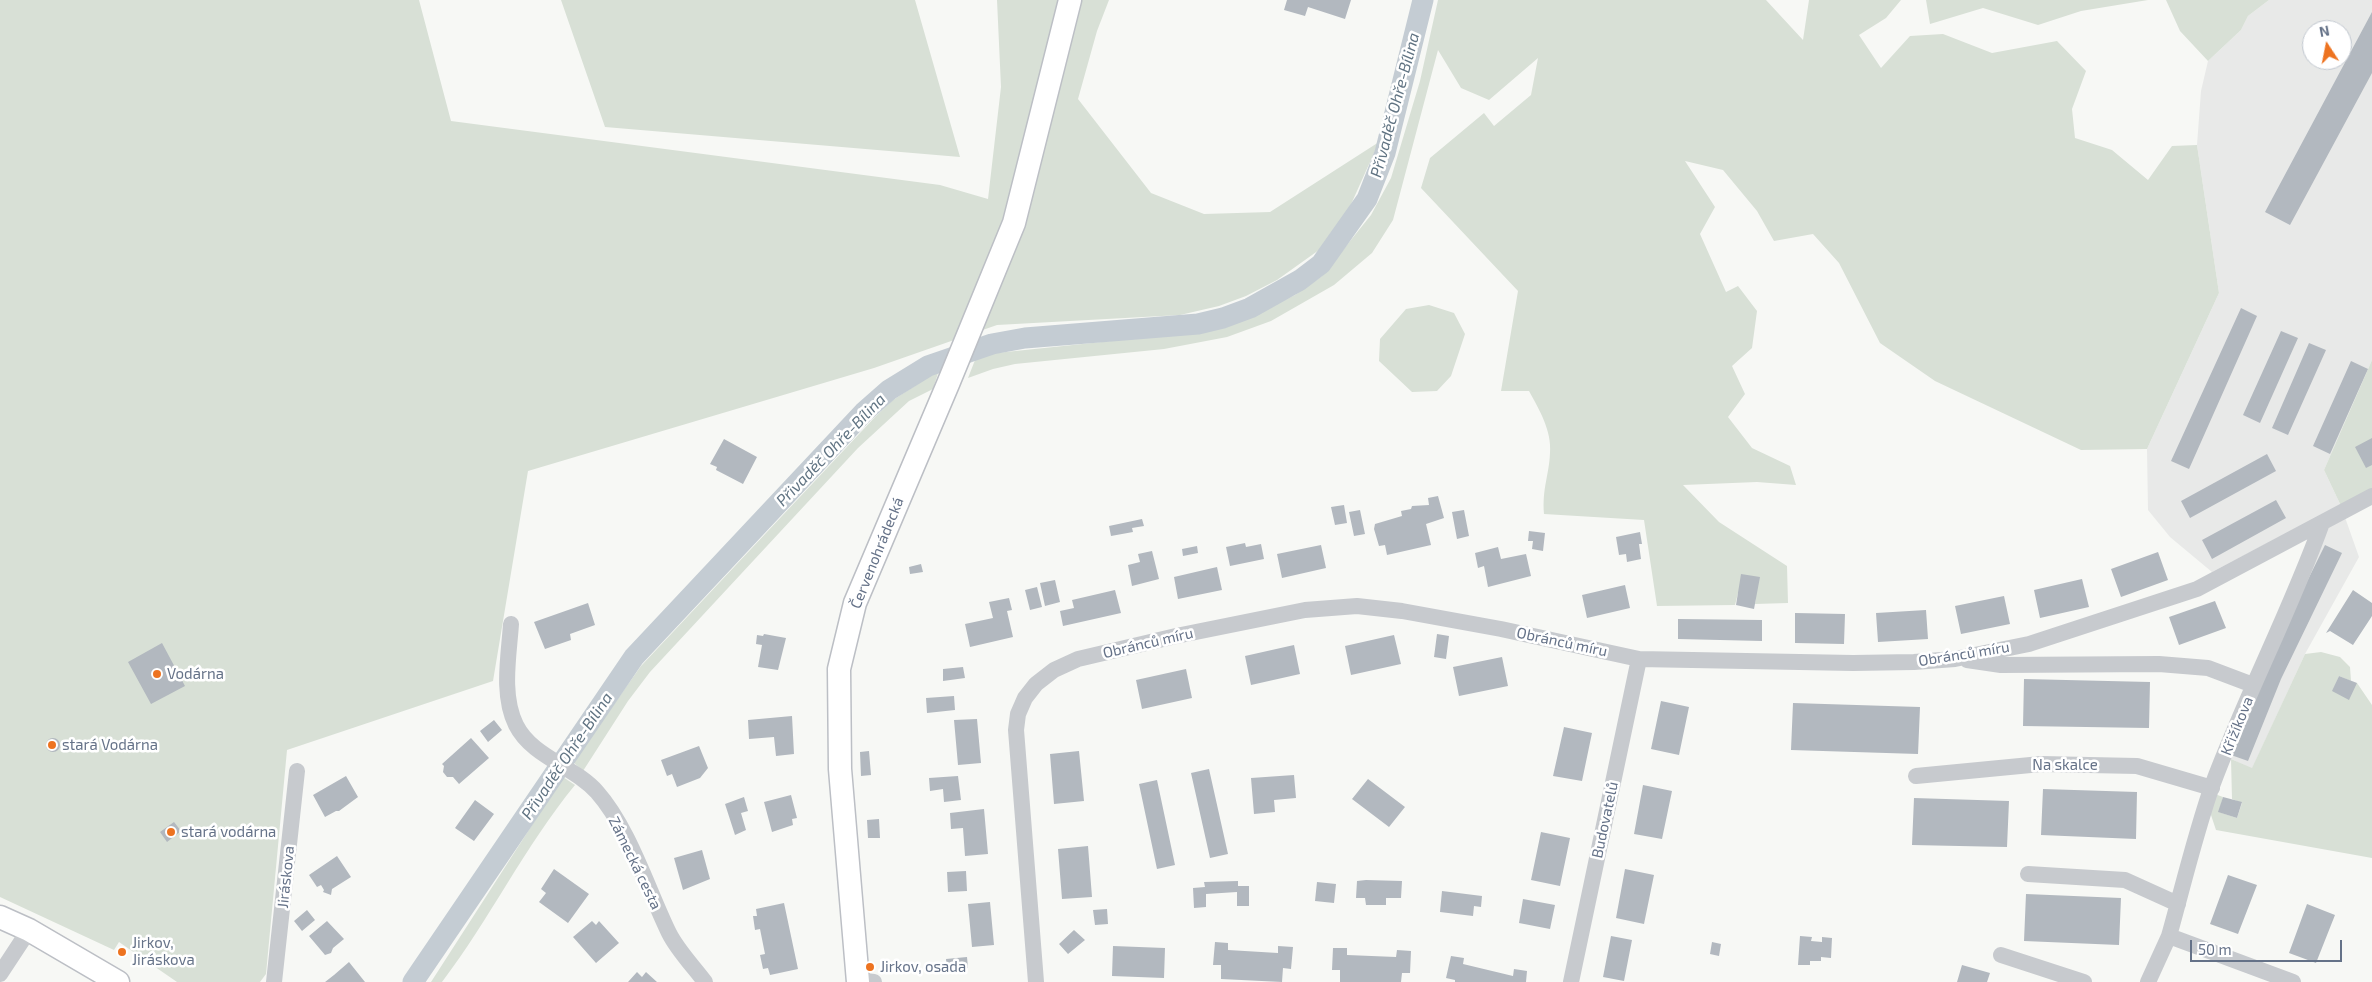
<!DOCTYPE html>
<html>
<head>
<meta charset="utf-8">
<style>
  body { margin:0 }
  #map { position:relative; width:2372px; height:982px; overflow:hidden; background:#f7f8f5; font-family:"Exo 2",sans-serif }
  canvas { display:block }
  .north { position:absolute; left:2302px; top:20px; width:50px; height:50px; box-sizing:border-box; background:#fff; border:1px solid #c1c7cf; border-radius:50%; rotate:349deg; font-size:14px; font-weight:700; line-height:20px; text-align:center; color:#657288 }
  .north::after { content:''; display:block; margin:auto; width:18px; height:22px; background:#ed7320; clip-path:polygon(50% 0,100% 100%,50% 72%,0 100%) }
  .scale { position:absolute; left:2190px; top:940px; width:152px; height:22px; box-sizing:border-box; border:2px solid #657288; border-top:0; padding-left:6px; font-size:15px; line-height:18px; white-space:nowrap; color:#657288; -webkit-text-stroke:4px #fff; paint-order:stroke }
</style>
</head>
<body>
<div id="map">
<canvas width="2372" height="982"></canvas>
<div class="north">N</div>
<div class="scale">50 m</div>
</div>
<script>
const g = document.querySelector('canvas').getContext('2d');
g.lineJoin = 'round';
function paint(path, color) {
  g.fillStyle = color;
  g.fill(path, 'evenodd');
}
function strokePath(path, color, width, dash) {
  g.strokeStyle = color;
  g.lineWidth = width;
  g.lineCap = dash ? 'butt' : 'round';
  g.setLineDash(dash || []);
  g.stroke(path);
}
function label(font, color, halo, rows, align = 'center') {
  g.font = font + ' "Exo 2",sans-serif';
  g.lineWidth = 5;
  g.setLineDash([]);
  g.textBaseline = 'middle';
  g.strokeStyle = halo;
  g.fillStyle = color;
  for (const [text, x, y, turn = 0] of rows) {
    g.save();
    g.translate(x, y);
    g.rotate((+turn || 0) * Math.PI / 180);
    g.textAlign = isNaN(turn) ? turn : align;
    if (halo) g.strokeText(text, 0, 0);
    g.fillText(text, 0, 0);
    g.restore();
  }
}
paint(new Path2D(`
  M2269,0H2372V360L2324,470L2341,506L2359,557L2305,654L2252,769L2227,757L2329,511L2212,572L2170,537L2148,510L2147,449L2219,293L2197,145L2201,91L2208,61L2241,30L2248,16ZM2312,30H2342V60H2312Z`), '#e8e9e8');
paint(new Path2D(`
  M0,0H419L451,121L940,185L988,199L1001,87L997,0H1109L1097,31L1078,99L1151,193L1204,214L1270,212L1379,142L1348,211L1319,250L1277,280L1246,296L1219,306L1180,315L997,325L874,368L528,471L493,681L287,750L266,974L260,982H177L119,942L114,950L0,897Z
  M561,0H915L960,157L605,127Z
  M1438,0H1766L1803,40L1809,0H1901L1886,18L1859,35L1881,68L1910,36L1943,34L1992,53L2057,41L2086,71L2072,109L2075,138L2112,150L2148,180L2172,146L2197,145L2219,293L2147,449L2081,450L1935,381L1880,343L1839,263L1813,234L1774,241L1757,211L1723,170L1685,161L1715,207L1700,234L1726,292L1738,286L1757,311L1752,348L1732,366L1745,394L1728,417L1752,448L1790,466L1796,485L1757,482L1683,485L1719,522L1787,566L1788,603L1755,604L1756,596L1738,593L1735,605L1657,606L1644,520L1544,514C1542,488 1549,476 1550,453C1552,431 1539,409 1529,391H1501L1518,291L1421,188L1430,158L1484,113L1494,126L1531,95L1538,58L1489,100L1461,88L1438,50L1393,220L1372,253L1334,285L1271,321L1227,337L1164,349L1015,364L993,369L968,378L977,355L1207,331L1253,315L1295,295L1322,276L1371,215L1391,178L1420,81Z
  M1926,0H2148L2081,11L2038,25L1983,8L1930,24Z
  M2166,0H2269L2248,16L2241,30L2208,61L2180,31Z
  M1429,305L1454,313L1465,334L1451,376L1437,391L1412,392L1379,361L1380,339L1406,309Z
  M2372,360V489L2341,506L2324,470Z
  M939,370L933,389L909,401L858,448L650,672L628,701L583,771L573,762L641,666L875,417L893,400Z
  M2321,652L2340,657L2350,667L2351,681L2339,676L2333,691L2357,683L2372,705V858L2216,830L2210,812L2212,793L2223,797L2219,812L2237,818L2242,803L2232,799L2231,759L2252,768L2305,654Z
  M563,777L575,785C525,846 490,919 442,982H431Z`), '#d8e0d6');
strokePath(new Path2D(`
  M413,982L634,657L864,412L889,390L928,366L992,344L1025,338L1198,324L1223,318L1250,308L1300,280L1321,264L1367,199L1385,153L1423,0`), '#c4ccd3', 21);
paint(new Path2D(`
  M1287,0H1351L1345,19L1308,7L1305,16L1284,10Z
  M2372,12V73L2290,225L2265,212Z
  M2241,308L2257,316L2189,469L2171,461Z
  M2281,331L2298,338L2260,423L2243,415Z
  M2309,343L2326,350L2288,435L2272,428Z
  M2351,361L2368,369L2330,454L2313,446Z
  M2372,438V465L2366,468L2355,447Z
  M724,439L757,457L743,484L716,470L717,467L710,464Z
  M2267,454L2276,471L2190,518L2181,501Z
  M1438,496L1444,518L1426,524L1431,545L1387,555L1385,545L1379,546L1374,529L1375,524L1402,516L1401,511L1411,509L1412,506L1429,505L1428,498Z
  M2276,500L2286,518L2212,559L2202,540Z
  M1344,505L1347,523L1335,525L1331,507Z
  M1360,510L1365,534L1354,536L1349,512Z
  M1464,510L1469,536L1457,539L1452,512Z
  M1142,519L1144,526L1132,528L1133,532L1111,536L1109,526Z
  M1529,531L1545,533L1543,551L1532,549L1533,541H1528Z
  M1640,532L1642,544H1639L1641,559L1627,562L1626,554L1619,555L1616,537Z
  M1245,543L1246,547L1261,544L1264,559L1230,566L1226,547Z
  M1321,545L1326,568L1282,578L1277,554Z
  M2325,545L2342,553L2281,679L2248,761L2231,755L2288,620Z
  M1197,546L1198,553L1183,556L1182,549Z
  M1498,547L1501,559L1526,554L1531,576L1488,587L1484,566L1478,568L1475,553Z
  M1152,551L1159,579L1132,586L1128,565L1140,562L1138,554Z
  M2158,552L2168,580L2121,597L2111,569Z
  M921,564L923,572L910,574L909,567Z
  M1217,567L1222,590L1178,599L1174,577Z
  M1741,574L1760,577L1754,609L1736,605Z
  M2082,579L2089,607L2040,618L2034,590Z
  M1055,580L1060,602L1045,606L1040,583Z
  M1625,585L1630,608L1587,618L1582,595Z
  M1037,587L1042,607L1030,610L1025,590Z
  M1115,590L1121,613L1063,626L1060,611L1074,608L1072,600Z
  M2353,590L2372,603V616L2353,645L2330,631L2326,633Z
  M2004,596L2010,624L1961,634L1955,606Z
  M1009,598L1012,610L1007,611L1013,637L970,647L965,624L993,618L989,602Z
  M2215,601L2226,628L2179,645L2169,617Z
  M588,603L595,625L570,634L571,640L545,649L534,622Z
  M1926,610L1928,639L1878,642L1876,613Z
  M1795,613L1845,614L1844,644L1795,643Z
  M1678,619L1762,620V641L1678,639Z
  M764,634L786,638L778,670L758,667L762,645L756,644L757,635L763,636Z
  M1437,634L1449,636L1446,659L1434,657Z
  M1394,635L1401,664L1351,675L1345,646Z
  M162,643L185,686L151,704L128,662Z
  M1294,645L1300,674L1251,685L1245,656Z
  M1502,657L1508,686L1459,696L1453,667Z
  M963,667L965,678L943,681V669Z
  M1186,669L1192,698L1142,709L1136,680Z
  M2339,676L2357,683L2349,700L2332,691Z
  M2024,679L2150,682L2149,728L2023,726Z
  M954,696L955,710L927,713L926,698Z
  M1661,701L1689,707L1679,755L1651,749Z
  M1793,703L1920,707L1918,754L1791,750Z
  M792,716L794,754L776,756L774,737L749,739L748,720Z
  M977,719L981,763L958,765L954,720Z
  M494,720L502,730L488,742L480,731Z
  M1564,727L1592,733L1582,781L1553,776Z
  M46 745a7 7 0 1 1 14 0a7 7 0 1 1-14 0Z
  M471,738L489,758L459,784L453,777H447L443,772L444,766L442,764Z
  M699,746L708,768L700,778L677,787L672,774L667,776L661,760Z
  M869,751L871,775L861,776L860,752Z
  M1079,751L1084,801L1054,804L1050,754Z
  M1209,769L1228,854L1210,858L1191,773Z
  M1294,775L1296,798L1274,800L1275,812L1254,814L1251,778Z
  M346,776L358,797L339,811H336L325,817L313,795Z
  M958,776L961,800L944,802L943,789L930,791L929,778Z
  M1368,779L1405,807L1389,827L1352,799Z
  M1157,780L1175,865L1157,869L1139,784Z
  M1643,785L1672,791L1662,839L1634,834Z
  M2043,789L2137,792L2136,839L2041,835Z
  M791,795L797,818L792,819L793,825L772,832L764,802Z
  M744,797L748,811L741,813L746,830L735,835L725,804Z
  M2223,797L2242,802L2237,818L2218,812Z
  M1914,798L2009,801L2007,847L1912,845Z
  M475,800L494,814L474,841L455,828Z
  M984,809L988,854L965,856L963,828L951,829L950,813Z
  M879,819L880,838H868L867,820Z
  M174,822L181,831L167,842L160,832Z
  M1541,832L1570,838L1560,886L1531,880Z
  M1088,846L1092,897L1062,899L1058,849Z
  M702,850L710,879L683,890L674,858Z
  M337,856L351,877L332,889L331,895L323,892L324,890L321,885L317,887L309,875Z
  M554,869L589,894L568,923L539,902L546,893L541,889Z
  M1625,869L1654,875L1644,924L1616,918Z
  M966,871L967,891L948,892L947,872Z
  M2228,875L2257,885L2238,934L2210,924Z
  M1366,880L1402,881L1401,898H1386V905H1366L1365,898H1356L1357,881Z
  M1238,881V886H1249V906H1237V892L1206,894V907L1194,908L1193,888L1205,887L1204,882Z
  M1317,882L1336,884L1334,903L1315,901Z
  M1442,891L1482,896L1481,907L1474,906L1473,916L1440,912Z
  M2026,894L2121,898L2119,945L2024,941Z
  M1523,899L1555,905L1550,929L1519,923Z
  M990,902L994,945L972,947L968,904Z
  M784,903L798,969L770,975L768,968L763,969L760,955L765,954L760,929L755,930L753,916H757L756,909Z
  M2307,904L2335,915L2316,963L2289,953Z
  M1107,909L1108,924L1095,925L1093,910Z
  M307,910L315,920L302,931L294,921Z
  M327,921L344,939L333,948L331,953L325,955L309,936Z
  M592,921L596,925L599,921L619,943L596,963L573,937Z
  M1074,930L1085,940L1068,954L1059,944Z
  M1611,936L1632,940L1624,981L1603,977Z
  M1800,936L1812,937L1811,941L1822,942V937L1832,938L1831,958L1821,957V961H1810V965H1798Z
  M1215,942L1228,943V950L1278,953V946L1293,947L1291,969L1283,968L1282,982L1221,979V965H1213Z
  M1712,942L1721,944L1719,956L1710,954Z
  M1113,946L1165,948L1164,978L1112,976Z
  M1333,948H1347V955L1396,957L1397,950L1411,951L1410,973H1402L1401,982H1340V970H1332Z
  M1451,956L1464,958L1463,964L1513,976L1514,969L1527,971L1526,982H1455V980L1446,978Z
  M967,957L968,968L947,971L946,959Z
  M349,962L365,982H325L334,975Z
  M1962,965L1990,973L1987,982H1957Z
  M637,972L642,977L646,972L657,982H628Z`), '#b2b8bf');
const secondary = new Path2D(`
  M0,917L29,930L118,982
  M858,982L840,769L839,669L855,603L948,384L1014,223L1070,0`);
strokePath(secondary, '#bcbfc5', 25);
strokePath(new Path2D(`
  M511,624C509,655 501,695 516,725C532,757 574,766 597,792C629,828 648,890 669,933C678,951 694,967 705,982
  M1967,660L2001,665L2159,664L2208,668L2253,685
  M1916,776L2041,764L2137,766L2212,788
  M2028,874L2125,880L2178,904
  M2169,936C2183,886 2195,835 2212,786C2245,697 2290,612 2322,523
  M2001,955L2084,982
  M0,974L29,930
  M857,980L874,982
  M274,982L297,771
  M1036,982L1016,730L1018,714L1025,698L1036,684L1054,670L1078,659L1176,636L1305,610L1357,606L1402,611L1501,629L1639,659L1853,663L1914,662L1955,659L2029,644L2197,589L2372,496
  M1571,982L1639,659
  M2148,982L2169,936L2293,982`), '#c7cace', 16);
strokePath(secondary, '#fff', 22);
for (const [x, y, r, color] of [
  [157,674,5,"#ed7320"],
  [52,745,5,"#ed7320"],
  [171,832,5,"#ed7320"],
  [122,952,5,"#ed7320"],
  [870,967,5,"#ed7320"]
]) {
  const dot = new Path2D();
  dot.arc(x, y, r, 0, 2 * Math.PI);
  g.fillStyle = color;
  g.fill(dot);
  strokePath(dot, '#fff', 2);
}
label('15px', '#657288', '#fff', [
  ["Červenohrádecká",877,553,-68],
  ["Obránců míru",1562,642,12],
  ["Obránců míru",1148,643,-13],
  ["Obránců míru",1964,654,-9],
  ["Křižíkova",2237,726,-68],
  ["Na skalce",2065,765],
  ["Budovatelů",1605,820,-78],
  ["Zámecká cesta",635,863,64],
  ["Jiráskova",286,877,-84]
]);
label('15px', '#657288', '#fff', [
  ["Vodárna",167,674],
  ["stará Vodárna",62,745],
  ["stará vodárna",181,832],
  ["Jirkov,",132,943],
  ["Jiráskova",132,960],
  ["Jirkov, osada",880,967]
], 'left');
label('italic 16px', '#617483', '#fff', [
  ["Přivaděč Ohře-Bílina",1395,105,-75],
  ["Přivaděč Ohře-Bílina",831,450,-46],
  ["Přivaděč Ohře-Bílina",567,756,-56]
]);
</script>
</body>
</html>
